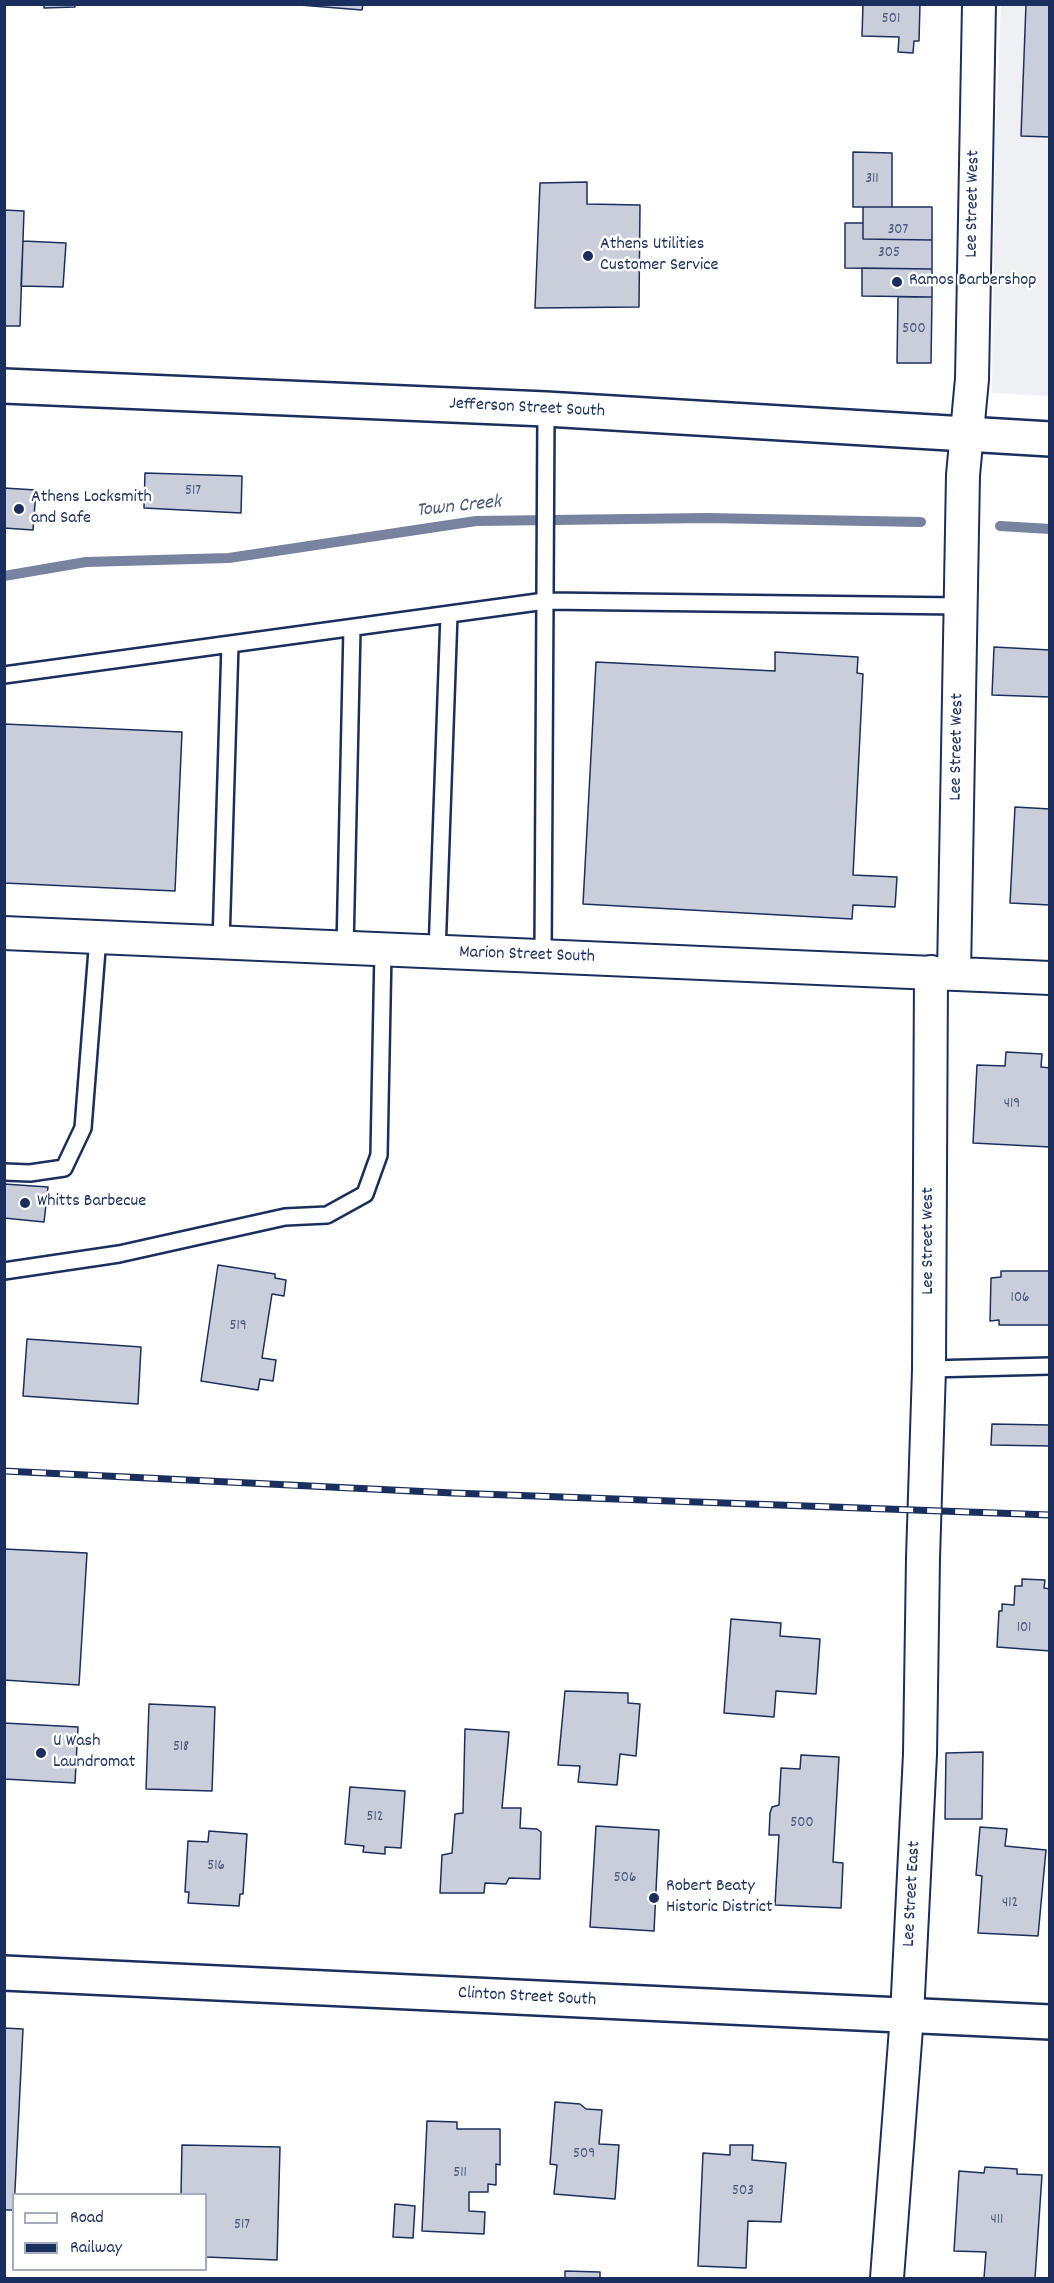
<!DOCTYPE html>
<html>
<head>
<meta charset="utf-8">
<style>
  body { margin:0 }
  #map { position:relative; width:1054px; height:2283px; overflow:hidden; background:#fff; font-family:Dekko,sans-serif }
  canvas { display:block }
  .frame { position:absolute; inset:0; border:6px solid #1b2f5e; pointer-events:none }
  .legend { position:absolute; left:12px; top:2193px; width:195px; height:78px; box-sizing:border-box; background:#fff; border:2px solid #a4acbf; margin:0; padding:8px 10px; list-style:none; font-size:18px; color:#1b2f5e }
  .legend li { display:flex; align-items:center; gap:12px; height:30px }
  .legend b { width:30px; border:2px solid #a4acbf }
</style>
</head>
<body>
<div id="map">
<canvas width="1054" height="2283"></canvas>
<div class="frame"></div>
<ul class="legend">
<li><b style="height:8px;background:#fff"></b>Road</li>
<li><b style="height:8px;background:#1b2f5e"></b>Railway</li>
</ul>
</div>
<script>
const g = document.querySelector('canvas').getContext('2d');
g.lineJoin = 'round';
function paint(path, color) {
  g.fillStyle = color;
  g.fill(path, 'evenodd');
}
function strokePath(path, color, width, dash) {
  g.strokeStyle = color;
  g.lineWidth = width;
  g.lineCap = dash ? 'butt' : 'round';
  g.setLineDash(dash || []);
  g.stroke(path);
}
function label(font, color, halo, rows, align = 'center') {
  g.font = font + ' Dekko,sans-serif';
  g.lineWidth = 5;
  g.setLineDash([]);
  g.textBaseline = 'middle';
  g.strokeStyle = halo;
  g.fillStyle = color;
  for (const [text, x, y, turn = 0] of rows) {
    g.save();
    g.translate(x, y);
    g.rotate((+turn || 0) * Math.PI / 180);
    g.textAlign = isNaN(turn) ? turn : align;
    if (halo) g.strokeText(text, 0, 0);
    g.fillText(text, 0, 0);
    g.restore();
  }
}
paint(new Path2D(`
  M1001,5H1049V396L992,393L995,146Z`), '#eff0f4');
strokePath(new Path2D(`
  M1000,526L1050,529
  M4,576L86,562L229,558L476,521L707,518L921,522`), '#77839f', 10);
const building = new Path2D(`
  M44,4H75V7L44,8Z
  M287,4H363L362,10Z
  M863,4H920L919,41H914L913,53L898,52L899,37L862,36Z
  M1026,4H1050V137L1021,136Z
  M853,152L892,153V207H853Z
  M587,182V204L640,205L639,307L535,308L540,183Z
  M863,207H932V240L863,239Z
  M4,210L24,211L20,326H4Z
  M845,223H863V239L932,240V269L845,268Z
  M23,241L66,243L63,287L21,286Z
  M862,268L932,269V297L862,296Z
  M898,297H932L931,363H897Z
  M145,473L242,476L241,513L144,508Z
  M4,488L36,490L33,530L4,528Z
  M994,647L1050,650V697L992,695Z
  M775,652L858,657L857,673L863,674L853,875L897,877L895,907L853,905L852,919L583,904L596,662L775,671Z
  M4,724L182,732L175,891L4,883Z
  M1015,807L1050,809V905L1010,903Z
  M1006,1052L1042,1054L1041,1067L1050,1068V1147L973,1143L977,1065L1005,1066Z
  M4,1184L48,1187L44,1222L4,1218Z
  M218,1265L275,1274V1278L286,1280L284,1296L272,1294L262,1358L276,1360L273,1381L260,1379L258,1390L201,1381Z
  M1001,1271H1050V1325H999V1320L990,1321L991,1278L1001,1277Z
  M27,1339L141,1347L138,1404L23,1396Z
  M992,1424L1050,1425V1446L991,1445Z
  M4,1549L87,1553L79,1685L4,1680Z
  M1022,1579L1045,1580L1044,1588L1050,1589V1651L997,1647L999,1611H1002V1604L1014,1605L1015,1586H1022Z
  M731,1619L781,1623L780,1636L820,1639L816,1694L776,1691L774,1717L724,1713Z
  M565,1691L628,1693V1703L640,1704L636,1756L620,1754L617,1785L578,1782L580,1766L558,1765Z
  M149,1704L215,1707L212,1791L146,1789Z
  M4,1723L78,1727L75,1783L4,1779Z
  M465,1729L509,1732L502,1808H521L520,1828L537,1829L541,1832L540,1879L509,1878L506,1884L485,1883L484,1893H440L442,1855L452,1853L455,1814L463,1813Z
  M983,1752L982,1819H945L946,1753Z
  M801,1755L839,1757L833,1862L843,1863L841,1908L775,1905L779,1835H769L770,1813L772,1807L779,1805L781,1768L800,1769Z
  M350,1787L405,1791L401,1848L385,1847V1854L363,1852L364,1846L345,1844Z
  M596,1826L659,1830L654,1931L590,1927Z
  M980,1827L1007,1829L1005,1846L1046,1850L1038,1936L978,1933L982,1876L976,1875Z
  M209,1831L247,1834L243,1894H240L239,1906L188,1903L189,1892H185L188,1841L208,1842Z
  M4,2028L23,2029L14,2210H4Z
  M555,2102L580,2104L586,2109L602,2110L599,2144L619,2145L615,2199L554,2194L557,2165L550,2164Z
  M427,2121L457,2122V2129H500V2165L496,2164V2185L488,2184V2192H469V2211L485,2212L484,2234L422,2231Z
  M182,2145L280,2147L277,2260L206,2257V2194H181Z
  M730,2145H753L752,2160L786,2163L781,2222L748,2221L746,2268L698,2266L703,2153L730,2155Z
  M985,2167L1017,2169V2174L1042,2175L1035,2278H984L986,2252L954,2251L959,2171L984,2173Z
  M395,2204L415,2206L413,2238L393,2237Z
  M565,2271L600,2272V2278H565Z`);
paint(building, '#caceda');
strokePath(building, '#1b2f5e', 1.5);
const service = new Path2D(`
  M4,675L545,601L960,606
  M221,943L230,644
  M345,949L352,628
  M437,953L449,614
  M543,957L546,409
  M4,1172L30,1173L64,1168L83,1128L98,937
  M4,1271L119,1254L285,1217L327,1215L365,1194L379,1155L383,951
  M929,1369L1050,1366`);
const minor = new Path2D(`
  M4,933L1050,978
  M954,973L963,475L972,379L979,4
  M887,2278L907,2015L920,1754L923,1558L929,1369L931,972`);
const tertiary = new Path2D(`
  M4,1973L1050,2022`);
const secondary = new Path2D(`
  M4,386L546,409L1050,439`);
strokePath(service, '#1b2f5e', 20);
strokePath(minor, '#1b2f5e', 36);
strokePath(tertiary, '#1b2f5e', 38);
strokePath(secondary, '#1b2f5e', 38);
strokePath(service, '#fff', 15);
strokePath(minor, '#fff', 32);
strokePath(tertiary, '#fff', 33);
strokePath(secondary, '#fff', 33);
const rail = new Path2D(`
  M4,1471L453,1493L1050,1515`);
strokePath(rail, '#1b2f5e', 7);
strokePath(rail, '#fff', 4.5, [14]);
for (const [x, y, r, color] of [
  [588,256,6,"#1b2f5e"],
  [897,282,6,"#1b2f5e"],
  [19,509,6,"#1b2f5e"],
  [25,1203,6,"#1b2f5e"],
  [41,1753,6,"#1b2f5e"],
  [654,1898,6,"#1b2f5e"]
]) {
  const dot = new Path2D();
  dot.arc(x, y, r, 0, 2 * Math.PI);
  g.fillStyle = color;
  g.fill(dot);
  strokePath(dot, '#fff', 2);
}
label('15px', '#47577d', null, [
  ["501",891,20],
  ["311",872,180],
  ["307",898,231],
  ["305",889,254],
  ["500",914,330],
  ["517",193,492],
  ["419",1012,1105],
  ["106",1020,1299],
  ["519",238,1327],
  ["101",1024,1629],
  ["518",181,1748],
  ["512",375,1818],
  ["500",802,1824],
  ["516",216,1867],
  ["506",625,1879],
  ["412",1010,1904],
  ["509",584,2155],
  ["511",460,2174],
  ["503",743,2192],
  ["411",997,2221],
  ["517",242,2226]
]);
label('18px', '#1b2f5e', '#fff', [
  ["Lee Street West",974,204,-89],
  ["Jefferson Street South",527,409,3],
  ["Lee Street West",958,747,-89],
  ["Marion Street South",527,956,2],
  ["Lee Street West",930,1241,-90],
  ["Lee Street East",913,1894,-87],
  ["Clinton Street South",527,1998,3]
]);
label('18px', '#1b2f5e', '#fff', [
  ["Athens Utilities",600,246],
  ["Customer Service",600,267],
  ["Ramos Barbershop",909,282],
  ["Athens Locksmith",31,499],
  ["and Safe",31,520],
  ["Whitts Barbecue",37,1203],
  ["U Wash",53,1743],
  ["Laundromat",53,1764],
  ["Robert Beaty",666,1888],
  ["Historic District",666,1909]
], 'left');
label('italic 20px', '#49597e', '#fff', [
  ["Town Creek",459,508,-6]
]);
</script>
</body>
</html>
